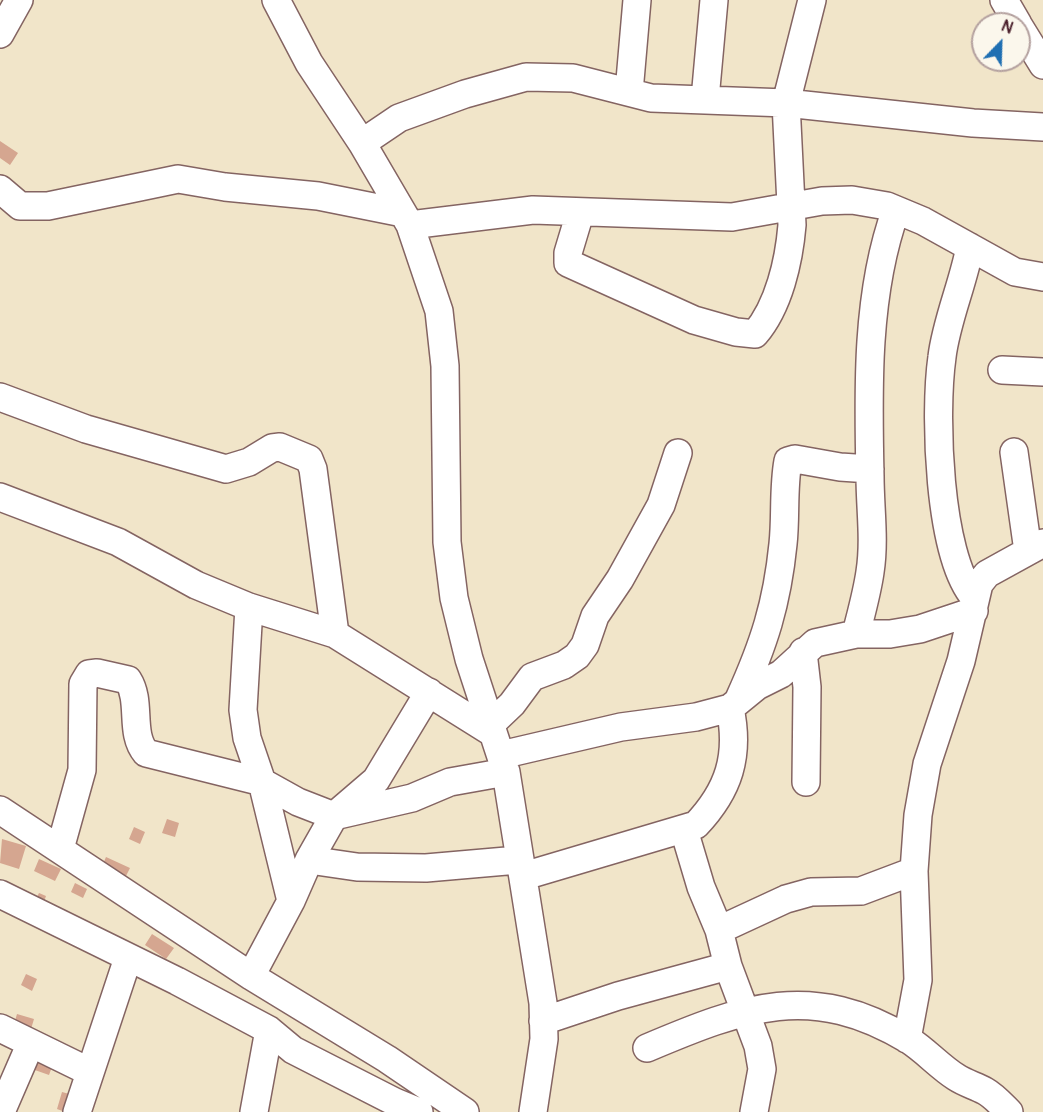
<!DOCTYPE html>
<html>
<head>
<meta charset="utf-8">
<style>
  body { margin:0 }
  #map { position:relative; width:1043px; height:1112px; overflow:hidden; background:#f1e5c9; font-family:Pangolin,sans-serif }
  canvas { display:block }
  .north { position:absolute; left:971px; top:12px; width:60px; height:60px; box-sizing:border-box; background:#fbf7ec; border:2px solid #b4a19f; border-radius:50%; rotate:23deg; font-size:16px; font-weight:700; line-height:24px; text-align:center; color:#4a1f2b }
  .north::after { content:''; display:block; margin:auto; width:21px; height:27px; background:#1f6fb2; clip-path:polygon(50% 0,100% 100%,50% 72%,0 100%) }
</style>
</head>
<body>
<div id="map">
<canvas width="1043" height="1112"></canvas>
<div class="north">N</div>
</div>
<script>
const g = document.querySelector('canvas').getContext('2d');
g.lineJoin = 'round';
function paint(path, color) {
  g.fillStyle = color;
  g.fill(path, 'evenodd');
}
function strokePath(path, color, width, dash) {
  g.strokeStyle = color;
  g.lineWidth = width;
  g.lineCap = dash ? 'butt' : 'round';
  g.setLineDash(dash || []);
  g.stroke(path);
}
paint(new Path2D(`
  M0,141L18,153L10,165L0,158Z
  M167,819L179,823L175,837L162,833Z
  M134,827L145,832L140,844L129,839Z
  M2,839L26,846L19,869L0,863Z
  M106,857L130,868L122,884L99,873Z
  M39,859L61,869L55,881L34,871Z
  M75,883L87,889L83,898L71,892Z
  M39,893L46,896L41,910L37,897Z
  M152,934L174,948L166,959L145,945Z
  M26,974L37,979L32,991L21,985Z
  M17,1014L34,1019L31,1029L14,1024Z
  M36,1058L53,1064L49,1075L32,1069Z
  M62,1092L73,1095L65,1112L57,1109Z`), '#d5a690');
const minor = new Path2D(`
  M276,0L309,63L362,143L410,225L439,311L445,366L447,542L454,598L469,659L506,772L543,1003L544,1039L533,1112
  M1004,0L1018,24
  M1019,26L1043,65
  M0,34L19,0
  M629,92L637,0
  M705,99L714,0
  M362,143L399,118L465,94L526,77L573,78L651,98L786,103L973,123L1043,127
  M0,189L20,206H48L178,179L225,187L318,196L403,213
  M580,213L568,253V263L694,320L736,332L755,334C779,306 789,261 792,225L786,103L812,0
  M410,225L533,210L732,217L822,201L852,200L887,206L923,221L1015,272L1043,277
  M970,247C963,284 946,322 942,357C934,413 938,555 974,597
  M1002,370L1043,372
  M0,397L86,429L226,469L249,462L272,448L280,447L309,459L313,469L335,634
  M1014,452L1028,551
  M0,497L118,542L196,585L249,607L335,634L493,733
  M249,607L243,710L247,738L262,782L291,901L251,976
  M856,634C861,614 867,593 870,572C875,540 870,508 870,476C868,389 866,292 896,210
  M803,652L807,687L806,782
  M739,699C764,644 777,604 783,544C786,517 783,488 788,461L795,459L840,467L870,469
  M491,724L512,704L532,677L564,665L577,656L585,645L595,616L620,579L661,505L678,453
  M501,755L621,727L696,717L730,708
  M0,810L251,976L387,1059L465,1112
  M684,830L701,887L719,930L728,966L758,1046L762,1069L754,1112
  M60,849L82,770L83,684L89,674L97,673L128,680C142,702 129,733 146,753L262,782L298,802L334,816L412,798L450,782L506,772
  M309,860L357,867L426,868L518,860
  M524,876L696,825C729,790 740,756 730,708L757,686L781,674L815,643L856,634H890L920,629L974,611
  M0,894L177,981L269,1030L293,1050L395,1102L419,1112
  M291,901L309,860L334,816L376,780L429,692
  M719,930L786,899L811,892L861,891L914,871
  M543,1021L618,996L728,966
  M0,1028L88,1071
  M907,1039L918,980L914,871L918,815L927,764L961,661L979,584L987,574L1043,543
  M647,1048C744,1007 812,981 909,1040C926,1051 940,1067 956,1077C965,1083 976,1086 985,1091C994,1096 1002,1105 1009,1112
  M1,1112L30,1045
  M77,1112L128,958
  M254,1112L269,1030`);
strokePath(minor, '#846462', 30);
strokePath(minor, '#fff', 27);
</script>
</body>
</html>
